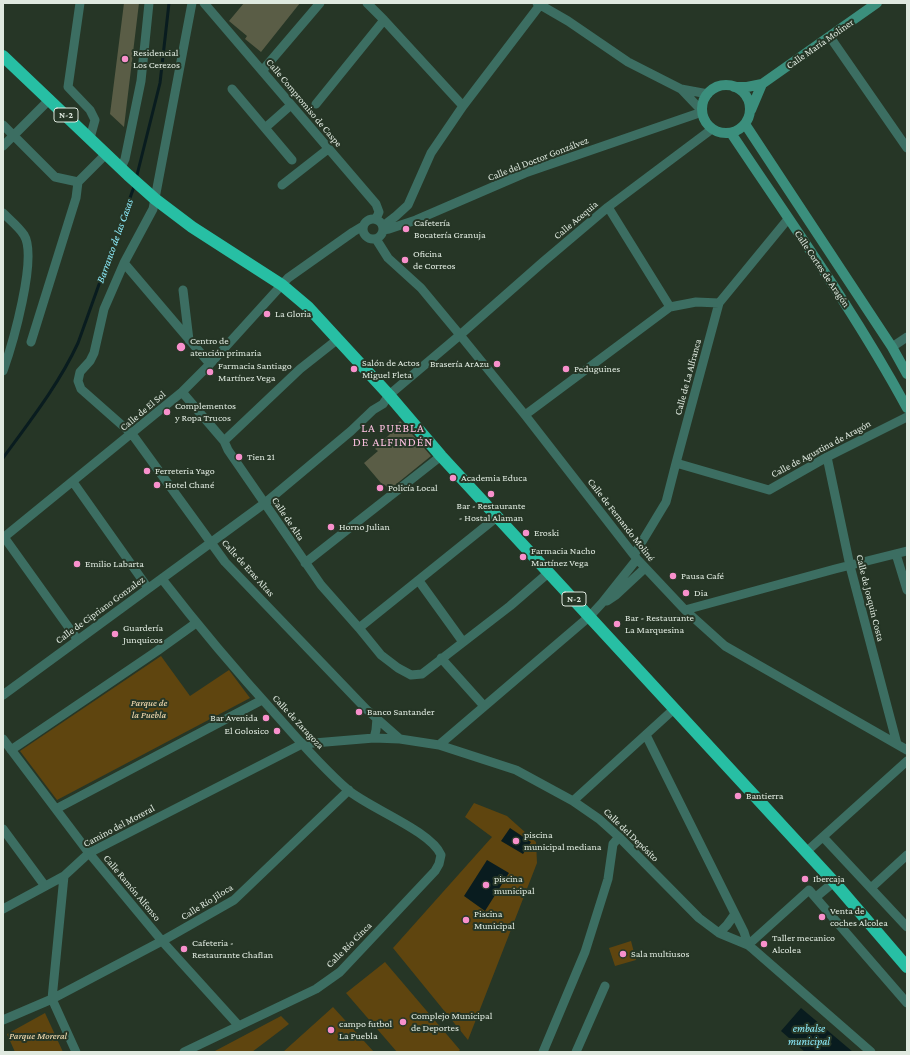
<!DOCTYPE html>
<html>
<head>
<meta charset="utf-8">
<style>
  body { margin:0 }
  #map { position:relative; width:910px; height:1055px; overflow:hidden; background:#263626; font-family:"Crimson Pro",serif }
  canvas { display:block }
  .frame { position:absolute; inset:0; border:4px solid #dfe9df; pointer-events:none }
</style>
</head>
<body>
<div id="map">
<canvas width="910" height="1055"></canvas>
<div class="frame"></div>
</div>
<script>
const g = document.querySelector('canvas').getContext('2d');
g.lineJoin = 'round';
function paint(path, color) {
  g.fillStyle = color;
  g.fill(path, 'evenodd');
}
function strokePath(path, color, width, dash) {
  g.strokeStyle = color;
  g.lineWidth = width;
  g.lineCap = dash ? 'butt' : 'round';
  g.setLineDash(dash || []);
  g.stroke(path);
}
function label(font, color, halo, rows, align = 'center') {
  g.font = font + ' "Crimson Pro",serif';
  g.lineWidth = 4;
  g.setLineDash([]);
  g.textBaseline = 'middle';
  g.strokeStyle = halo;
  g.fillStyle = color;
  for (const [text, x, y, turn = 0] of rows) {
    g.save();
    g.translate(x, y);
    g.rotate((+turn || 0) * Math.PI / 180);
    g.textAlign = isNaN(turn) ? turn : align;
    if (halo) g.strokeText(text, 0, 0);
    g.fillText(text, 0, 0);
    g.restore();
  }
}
paint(new Path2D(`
  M161,656L190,696L229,670L250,698L57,800L20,751Z
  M474,803L507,816L536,842L537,863L468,1040L393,948L492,837L465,817Z
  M631,941L636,960L615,966L609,948Z
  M385,962L460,1050L458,1052H397L346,993Z
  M333,1007L374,1052H283Z
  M45,1013L63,1052H15L7,1034Z
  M281,1016L289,1024L252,1052H213Z`), '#5f450f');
paint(new Path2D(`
  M510,828L531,842L523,854L501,841Z
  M487,860L509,873L485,911L464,896Z
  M801,1008L853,1052H805L781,1031Z`), '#091c1f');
strokePath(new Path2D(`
  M136,179L160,83L169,3
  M3,458C30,421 59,384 78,343L135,184`), '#091c1f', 3);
paint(new Path2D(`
  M124,3H139L124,127L110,114Z
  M244,3H300L261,52L245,39L247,36L229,21Z
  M400,421L406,427L431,456L389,490L385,485L381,483L364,463L378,451L375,449L392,432L391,431Z`), '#5a5d46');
strokePath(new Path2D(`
  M80,3L68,87L90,110L95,120L90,138
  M192,3L153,209L124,263L104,309L94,353L90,361L80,372L78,381L81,389L132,434L225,562L366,709L400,739
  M204,3L376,204L379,212L376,219
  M367,3L384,20L463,106
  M537,3L568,21L628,62L681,89L708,94
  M830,37L907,148
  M262,71L320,3
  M232,89L292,160
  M681,89L702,111
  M316,104L384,20
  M3,125L55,177L78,182L106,154
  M265,128L291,105
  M3,146L50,99
  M121,168L125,159L141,81L149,3
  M282,185L328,149
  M608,207L670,307
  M3,213C10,220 19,227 24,235C38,257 12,346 3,371
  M363 229a10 10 0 1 1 20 0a10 10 0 1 1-20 0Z
  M383,226L396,216L408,205L431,153L463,106L540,5
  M383,230L389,229L416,220L525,173L702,112
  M376,239L388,258L421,288L460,335L525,415L637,559L685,610L725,646L907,750
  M124,263L210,364
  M183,290L189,340
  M31,342L76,198L78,182
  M892,347L907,337
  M182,392L224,441L228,450L321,585L359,628L381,655L398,668L411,675L422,674L510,606L547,574L552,575
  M525,415L670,307L696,302L719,303
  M224,441L300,369L338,339
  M827,457L850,566L897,744
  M676,463L769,490L827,457L907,417
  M73,482L148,588
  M4,537L77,639
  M3,538L182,392L210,364L288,278L353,232L363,226
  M896,554L907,590
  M634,555L666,502L676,463L719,303L788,219
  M305,563L441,456
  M162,579C199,627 238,673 279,718C300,742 324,769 348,790C369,808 431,831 441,855L439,864L435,871L340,972L316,989L184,1052
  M419,581L463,642
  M607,601L616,595L645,568
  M685,610L835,569L907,551
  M359,628L497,517
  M441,658L484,706
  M3,695L265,503L351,431L373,410L383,404L389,395L460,335L543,262L608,207L712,129
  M646,735L744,932L748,945
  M374,738L376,730L377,718
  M3,739L89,853L162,941L239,1026
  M439,745L590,616L602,603L637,559
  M11,750L157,651L196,623
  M573,801L674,709
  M56,809L262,700
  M3,829L45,886
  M823,837L907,927
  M806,852L907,761
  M871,888L907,855
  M816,897L834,882
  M3,909L64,876
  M719,933L727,925L735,914
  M748,945L809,890L907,1003
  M3,1020L52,999L162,941L234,900L349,790
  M76,1052L52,999L64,876L89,853L302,744L374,738L400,739L439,745L516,770L573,801L599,819L619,837L699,918L719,933L748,945L753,949L871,1052
  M543,1052L585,952L608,879L613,844L619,837
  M576,1052L605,986`), '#3c6e62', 9);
strokePath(new Path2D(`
  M702 109a24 24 0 1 1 48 0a24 24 0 1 1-48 0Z
  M734,87H747L762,84L877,3
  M751,110L762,84
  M745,124L892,347L907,374
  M731,133C791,223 855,312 907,408`), '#3b8f7d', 10);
strokePath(new Path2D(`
  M3,56L128,175L155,199L192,227L282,285L308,307L389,395L441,456L834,882L907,967`), '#27bfa4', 12);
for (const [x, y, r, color] of [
  [125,59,4,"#f890cc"],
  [406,229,4,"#f890cc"],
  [405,260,4,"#f890cc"],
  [267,314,4,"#f890cc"],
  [181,347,5,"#f890cc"],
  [497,364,4,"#f890cc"],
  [354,369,4,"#f890cc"],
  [566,369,4,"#f890cc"],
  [210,372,4,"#f890cc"],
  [167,412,4,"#f890cc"],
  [239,457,4,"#f890cc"],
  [147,471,4,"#f890cc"],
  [453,478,4,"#f890cc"],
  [157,485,4,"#f890cc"],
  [380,488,4,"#f890cc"],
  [491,494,4,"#f890cc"],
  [331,527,4,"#f890cc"],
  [526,533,4,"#f890cc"],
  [523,557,4,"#f890cc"],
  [77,564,4,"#f890cc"],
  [673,576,4,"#f890cc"],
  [686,593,4,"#f890cc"],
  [617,624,4,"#f890cc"],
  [115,634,4,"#f890cc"],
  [359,712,4,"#f890cc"],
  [266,718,4,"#f890cc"],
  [277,731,4,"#f890cc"],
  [738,796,4,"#f890cc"],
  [516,841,4,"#f890cc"],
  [805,879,4,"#f890cc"],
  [486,885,4,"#f890cc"],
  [822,917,4,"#f890cc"],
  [466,920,4,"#f890cc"],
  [764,944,4,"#f890cc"],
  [184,949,4,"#f890cc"],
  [623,954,4,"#f890cc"],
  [403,1022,4,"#f890cc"],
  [331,1030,4,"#f890cc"]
]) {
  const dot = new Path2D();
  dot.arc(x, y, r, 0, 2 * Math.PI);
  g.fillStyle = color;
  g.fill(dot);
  strokePath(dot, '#263626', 1.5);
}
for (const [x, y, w] of [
  [66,115,24],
  [574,599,24]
]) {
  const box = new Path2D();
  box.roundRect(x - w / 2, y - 7, w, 14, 3);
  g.fillStyle = '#263626';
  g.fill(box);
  strokePath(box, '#dfe9df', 1);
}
label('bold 9px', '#dfe9df', null, [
  ["N-2",66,115],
  ["N-2",574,599]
]);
label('10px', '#dfe9df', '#263626', [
  ["Calle María Moliner",820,44,-35],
  ["Calle Compromiso de Caspe",304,103,50],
  ["Calle del Doctor Gonzálvez",538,159,-21],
  ["Calle Acequia",576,220,-40],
  ["Calle Cortes de Aragón",822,269,56],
  ["Calle de La Alfranca",688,377,-75],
  ["Calle de El Sol",143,411,-40],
  ["Calle de Agustina de Aragón",821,449,-28],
  ["Calle de Alta",288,519,56],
  ["Calle de Fernando Moliné",621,520,52],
  ["Calle de Eras Altas",248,568,48],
  ["Calle de Joaquin Costa",870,598,76],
  ["Calle de Cipriano Gonzalez",100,610,-36],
  ["Calle de Zaragoza",298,722,47],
  ["Camino del Moreral",119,826,-28],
  ["Calle del Depósito",631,835,44],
  ["Calle Ramón Alfonso",132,888,50],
  ["Calle Río Jiloca",207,902,-32],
  ["Calle Río Cinca",349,945,-45]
]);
label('10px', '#dfe9df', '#263626', [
  ["Residencial",133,53],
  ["Los Cerezos",133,65],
  ["Cafetería",414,223],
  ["Bocatería Granuja",414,235],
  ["Oficina",413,254],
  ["de Correos",413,266],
  ["La Gloria",275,314],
  ["Centro de",190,341],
  ["atención primaria",190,353],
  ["Salón de Actos",362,363],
  ["Miguel Fleta",362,375],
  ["Brasería ArAzu",489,364,"right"],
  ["Farmacia Santiago",218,366],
  ["Martínez Vega",218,378],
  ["Peduguines",574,369],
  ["Complementos",175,406],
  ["y Ropa Trucos",175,418],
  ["Tien 21",247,457],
  ["Ferreteria Yago",155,471],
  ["Academia Educa",461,478],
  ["Hotel Chané",165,485],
  ["Policía Local",388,488],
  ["Bar - Restaurante",491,506,"center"],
  ["- Hostal Alaman",491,518,"center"],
  ["Horno Julian",339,527],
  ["Eroski",534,533],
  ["Farmacia Nacho",531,551],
  ["Martínez Vega",531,563],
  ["Emilio Labarta",85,564],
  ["Pausa Café",681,576],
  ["Dia",694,593],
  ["Bar - Restaurante",625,618],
  ["La Marquesina",625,630],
  ["Guardería",123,628],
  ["Junquicos",123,640],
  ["Banco Santander",367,712],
  ["Bar Avenida",258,718,"right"],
  ["El Golosico",269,731,"right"],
  ["Bantierra",746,796],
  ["piscina",524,835],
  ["municipal mediana",524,847],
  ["piscina",494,879],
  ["municipal",494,891],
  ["Ibercaja",813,879],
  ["Venta de",830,911],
  ["coches Alcolea",830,923],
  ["Piscina",474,914],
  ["Municipal",474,926],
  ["Taller mecanico",772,938],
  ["Alcolea",772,950],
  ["Cafeteria -",192,943],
  ["Restaurante Chaflan",192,955],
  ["Sala multiusos",631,954],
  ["Complejo Municipal",411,1016],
  ["de Deportes",411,1028],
  ["campo futbol",339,1024],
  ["La Puebla",339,1036]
], 'left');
label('italic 10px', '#f9e0b5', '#263626', [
  ["Parque de",149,703],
  ["la Puebla",149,715],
  ["Parque Moreral",38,1036]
]);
label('italic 11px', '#8deefe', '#263626', [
  ["Barranco de las Casas",115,241,-70],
  ["embalse",809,1029],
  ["municipal",809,1042]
]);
g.letterSpacing = '1px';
label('12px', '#fec2e2', '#263626', [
  ["LA PUEBLA",393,428],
  ["DE ALFINDÉN",393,442]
]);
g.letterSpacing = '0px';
</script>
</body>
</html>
